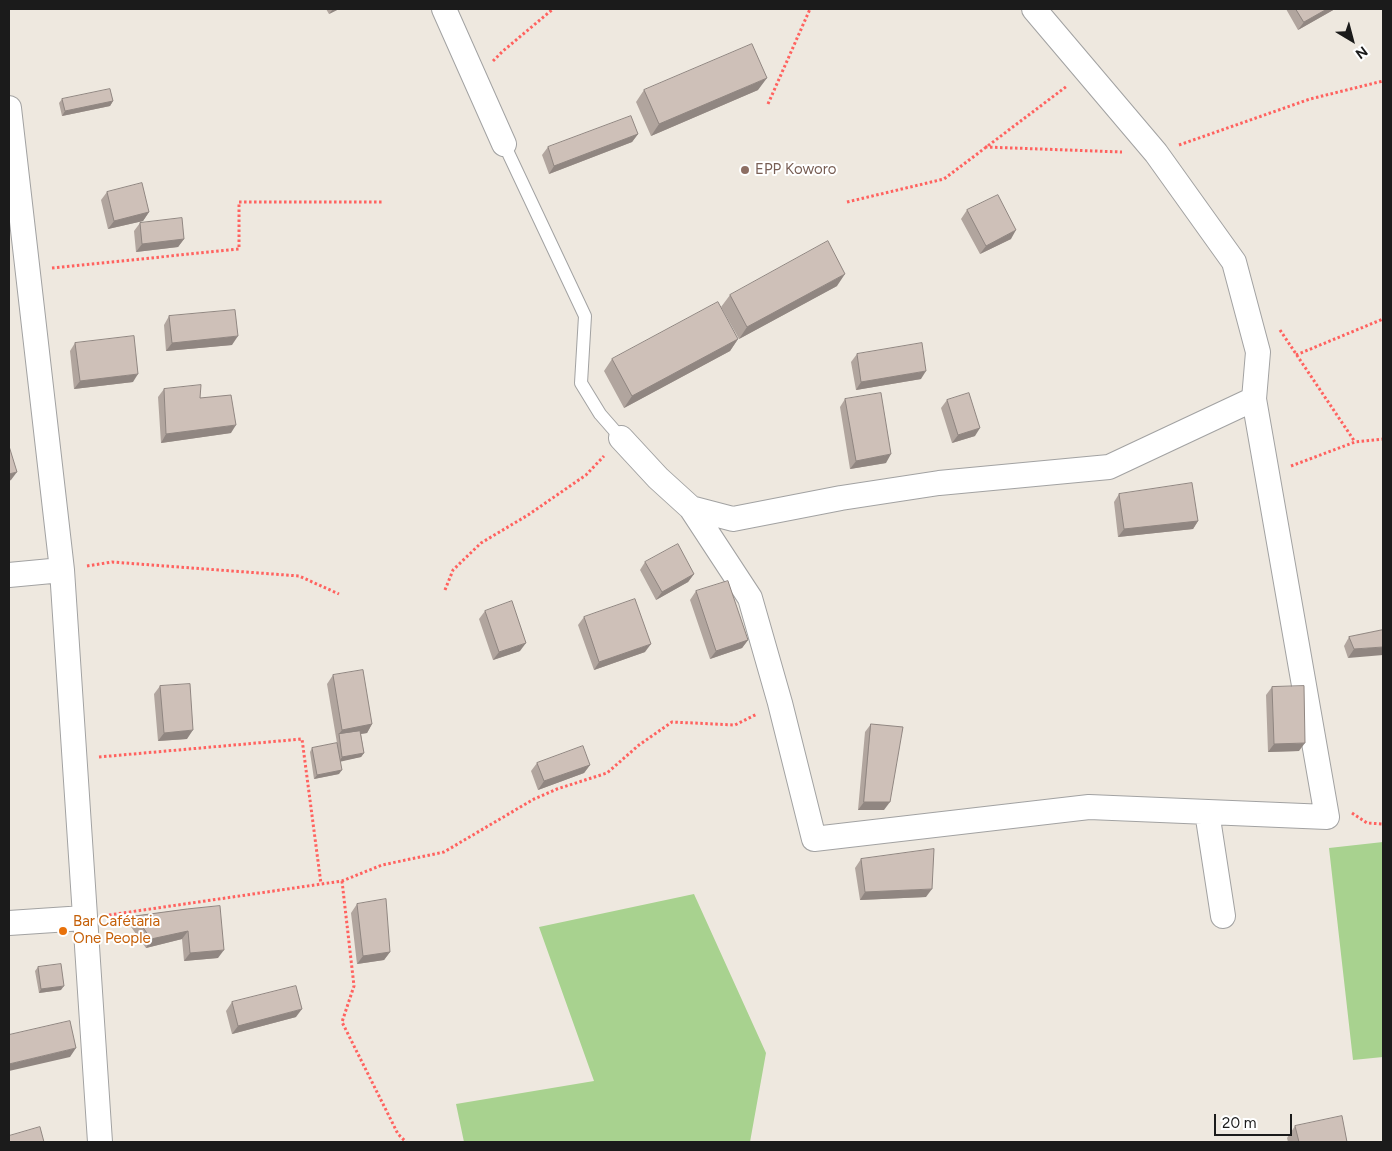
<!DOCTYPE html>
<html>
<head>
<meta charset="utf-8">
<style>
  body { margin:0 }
  #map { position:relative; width:1392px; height:1151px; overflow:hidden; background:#eee8df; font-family:Figtree,sans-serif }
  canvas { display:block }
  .frame { position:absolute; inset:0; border:10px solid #1b1b1b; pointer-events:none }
  .north { position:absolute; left:1327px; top:15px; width:50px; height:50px; -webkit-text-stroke:4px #fff; paint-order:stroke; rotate:143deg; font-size:14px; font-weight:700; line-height:20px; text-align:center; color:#1b1b1b }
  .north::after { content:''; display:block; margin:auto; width:18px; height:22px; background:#1b1b1b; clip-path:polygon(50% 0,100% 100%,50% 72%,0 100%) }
  .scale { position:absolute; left:1214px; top:1114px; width:78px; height:22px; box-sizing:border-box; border:2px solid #1b1b1b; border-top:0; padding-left:6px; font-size:15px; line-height:18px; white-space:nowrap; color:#1b1b1b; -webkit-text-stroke:4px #fff; paint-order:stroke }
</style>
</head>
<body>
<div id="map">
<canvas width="1392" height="1151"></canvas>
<div class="frame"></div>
<div class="north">N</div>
<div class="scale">20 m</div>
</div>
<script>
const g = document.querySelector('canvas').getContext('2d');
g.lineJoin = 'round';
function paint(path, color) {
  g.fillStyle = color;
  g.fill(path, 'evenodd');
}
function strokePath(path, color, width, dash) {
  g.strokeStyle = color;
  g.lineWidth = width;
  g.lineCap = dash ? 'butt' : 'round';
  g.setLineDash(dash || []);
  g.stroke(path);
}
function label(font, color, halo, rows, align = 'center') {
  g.font = font + ' Figtree,sans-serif';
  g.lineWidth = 4;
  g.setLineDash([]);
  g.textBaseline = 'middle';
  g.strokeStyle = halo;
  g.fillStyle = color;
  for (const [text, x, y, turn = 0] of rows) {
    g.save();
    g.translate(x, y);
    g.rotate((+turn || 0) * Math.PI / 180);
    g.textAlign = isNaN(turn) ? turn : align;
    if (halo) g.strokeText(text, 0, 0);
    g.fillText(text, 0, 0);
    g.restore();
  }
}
paint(new Path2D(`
  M1383,842V1057L1353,1060L1329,848Z
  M694,894L766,1053L750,1142H464L456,1104L594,1081L539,927Z`), '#a8d28f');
const service = new Path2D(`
  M504,144L585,316L581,383L600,414L621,438`);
const minor = new Path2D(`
  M444,9L504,144
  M9,108L62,570L100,1142
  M621,438L658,478L691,508L750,598L780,703L814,839L1089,807L1327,817L1254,399L1258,352L1234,262L1156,153L1034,9
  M691,508L733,519L841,498L939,483L1109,467L1254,399
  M9,575L62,570
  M1207,812L1223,916
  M9,923L84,918`);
strokePath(service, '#a2a2a2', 14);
strokePath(minor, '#a2a2a2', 26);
strokePath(new Path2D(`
  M493,61L503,51L553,9
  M768,104L810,9
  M1179,145L1310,99L1383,81
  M985,147L1122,152
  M847,202L944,179L1067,86
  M52,268L239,249V202H382
  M1280,330L1355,442
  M1296,355L1383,319
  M1291,466L1355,442L1383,439
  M87,566L112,562L299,576L339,594
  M445,590L453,570L481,543L528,515L586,475L604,456
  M99,757L302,739L321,884
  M1352,813L1367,823L1383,824
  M342,881L354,986L342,1022L398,1134L406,1142
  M109,915L342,881L382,865L444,852L534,799L557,789L607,773L639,745L672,722L735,725L757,714`), '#ff625f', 3, [2.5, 2.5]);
strokePath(service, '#fff', 12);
strokePath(minor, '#fff', 24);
paint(new Path2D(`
  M326,9H339L329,14Z
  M1286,9H1335L1298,30Z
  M644,90H758L651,136L636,102Z
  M62,99L113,101L110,106L62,116L59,103Z
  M638,134L632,142L549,174L542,155L548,147Z
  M107,192L149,212L143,221L108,229L101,200Z
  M967,210L1011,239L980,254L961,219Z
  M140,223L184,239L178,247L136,252L134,231Z
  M837,286L739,339L721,307L730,295Z
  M169,316L232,345L166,351L164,325Z
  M738,339L730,351L624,408L604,371L612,359Z
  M75,343L133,382L74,389L70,351Z
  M857,354L921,379L856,390L851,362Z
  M164,389L200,398L231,433L161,443L158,397Z
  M845,399L886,463L850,469L840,407Z
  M947,400L975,436L952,443L941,408Z
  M1119,494L1198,521L1193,529L1118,537L1114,502Z
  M645,562L694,574L688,582L656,600L640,570Z
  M696,591L748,640L742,648L710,659L690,600Z
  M485,611L520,651L493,660L479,619Z
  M584,617L645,652L594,670L578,625Z
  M1383,630L1348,658L1344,646L1349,637Z
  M333,675L372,724L367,733L361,734L364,753L361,757L340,761L339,774L314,779L310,752L312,748L337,743L327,684Z
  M160,686L187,739L158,741L154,694Z
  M1272,687L1299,751L1268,752L1266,695Z
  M871,724L884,810H858L865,732Z
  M537,763L590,765L584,773L538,790L531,771Z
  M861,859L926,897L860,900L855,868Z
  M357,904L390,952L384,960L357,964L351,913Z
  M187,909L218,958L184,961L182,939L146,948L129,924L135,916Z
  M38,967L61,990L39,993L35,971Z
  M232,1002L296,1017L232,1034L226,1011Z
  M1295,1126L1347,1142H1288L1287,1138Z`), '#b1a59e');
paint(new Path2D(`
  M333,9H339L329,14Z
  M1327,9H1335L1298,30L1304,22Z
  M767,78L758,90L651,136L659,124Z
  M113,101L110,106L62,116L65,111Z
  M638,134L632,142L549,174L554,166Z
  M149,212L143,221L108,229L114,221Z
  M1016,230L1011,239L980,254L986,246Z
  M184,239L178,247L136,252L142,244Z
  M845,274L837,286L739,339L747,327Z
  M238,336L232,345L166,351L172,343Z
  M738,339L730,351L624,408L632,396Z
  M926,371L921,379L856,390L861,382Z
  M138,374L133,382L74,389L80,381Z
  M236,425L231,433L161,443L166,434Z
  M980,428L975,436L952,443L958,435Z
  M891,454L886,463L850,469L856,461Z
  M17,472L11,480L9,481V474Z
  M1198,521L1193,529L1118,537L1124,529Z
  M694,574L688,582L656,600L662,592Z
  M748,640L742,648L710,659L716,651Z
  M526,643L520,651L493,660L499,652Z
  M651,644L645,652L594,670L599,662Z
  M1383,647V655L1348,658L1354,649Z
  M372,724L367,733L339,737V734L342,730Z
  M193,730L187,739L158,741L164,733Z
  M1305,743L1299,751L1268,752L1274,744Z
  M364,753L361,757L339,762L342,757Z
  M590,765L584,773L538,790L544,781Z
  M342,770L339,774L314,779L317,775Z
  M864,802H890L884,810H858Z
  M932,889L926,897L860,900L865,892Z
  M188,931L182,939L146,948L151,939Z
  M224,950L218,958L184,961L190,953Z
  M390,952L384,960L357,964L363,956Z
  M64,986L61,990L39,993L41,989Z
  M302,1009L296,1017L232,1034L238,1026Z
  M76,1048L70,1057L9,1071V1064Z`), '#908681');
const building = new Path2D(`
  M1296,9H1327L1304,22Z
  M752,44L767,78L659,124L644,90Z
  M110,89L113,101L65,111L62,99Z
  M631,116L638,134L554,166L548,147Z
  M142,183L149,212L114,221L107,192Z
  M998,195L1016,230L986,246L967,210Z
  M182,218L184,239L142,244L140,223Z
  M828,241L845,274L747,327L730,295Z
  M718,302L738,339L632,396L612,359Z
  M235,310L238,336L172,343L169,316Z
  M134,336L138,374L80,381L75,343Z
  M922,343L926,371L861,382L857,354Z
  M201,385L200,398L231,395L236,425L166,434L164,389Z
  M881,393L891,454L856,461L845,399Z
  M969,393L980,428L958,435L947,400Z
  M9,446L17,472L9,474Z
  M1192,483L1198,521L1124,529L1119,494Z
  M678,544L694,574L662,592L645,562Z
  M728,581L748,640L716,651L696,591Z
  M635,599L651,644L599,662L584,617Z
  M512,601L526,643L499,652L485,611Z
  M1383,630V647L1354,649L1349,637Z
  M363,670L372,724L342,730L333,675Z
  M190,684L193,730L164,733L160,686Z
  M1304,686L1305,743L1274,744L1272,687Z
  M871,724L903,727L890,802H864Z
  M360,731L364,753L342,757L339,734Z
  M337,743L342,770L317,775L312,748Z
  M583,746L590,765L544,781L537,763Z
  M934,849L932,889L865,892L861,859Z
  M386,899L390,952L363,956L357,904Z
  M220,906L224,950L190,953L188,931L151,939L135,916L187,909Z
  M61,964L64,986L41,989L38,967Z
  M296,986L302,1009L238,1026L232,1002Z
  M70,1021L76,1048L9,1064V1035Z
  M1342,1116L1347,1142H1299L1295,1126Z
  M40,1127L44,1142H9V1136Z`);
paint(building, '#cec0b8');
strokePath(building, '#908681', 1);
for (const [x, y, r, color] of [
  [745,170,5,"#8d6e63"],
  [63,931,5,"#e8710a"]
]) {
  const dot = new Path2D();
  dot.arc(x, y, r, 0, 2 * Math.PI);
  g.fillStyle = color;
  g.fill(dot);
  strokePath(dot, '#fff', 2);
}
label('15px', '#785e54', '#fff', [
  ["EPP Koworo",755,170]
], 'left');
label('15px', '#c56008', '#fff', [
  ["Bar Cafétaria",73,922],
  ["One People",73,939]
], 'left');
</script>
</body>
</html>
